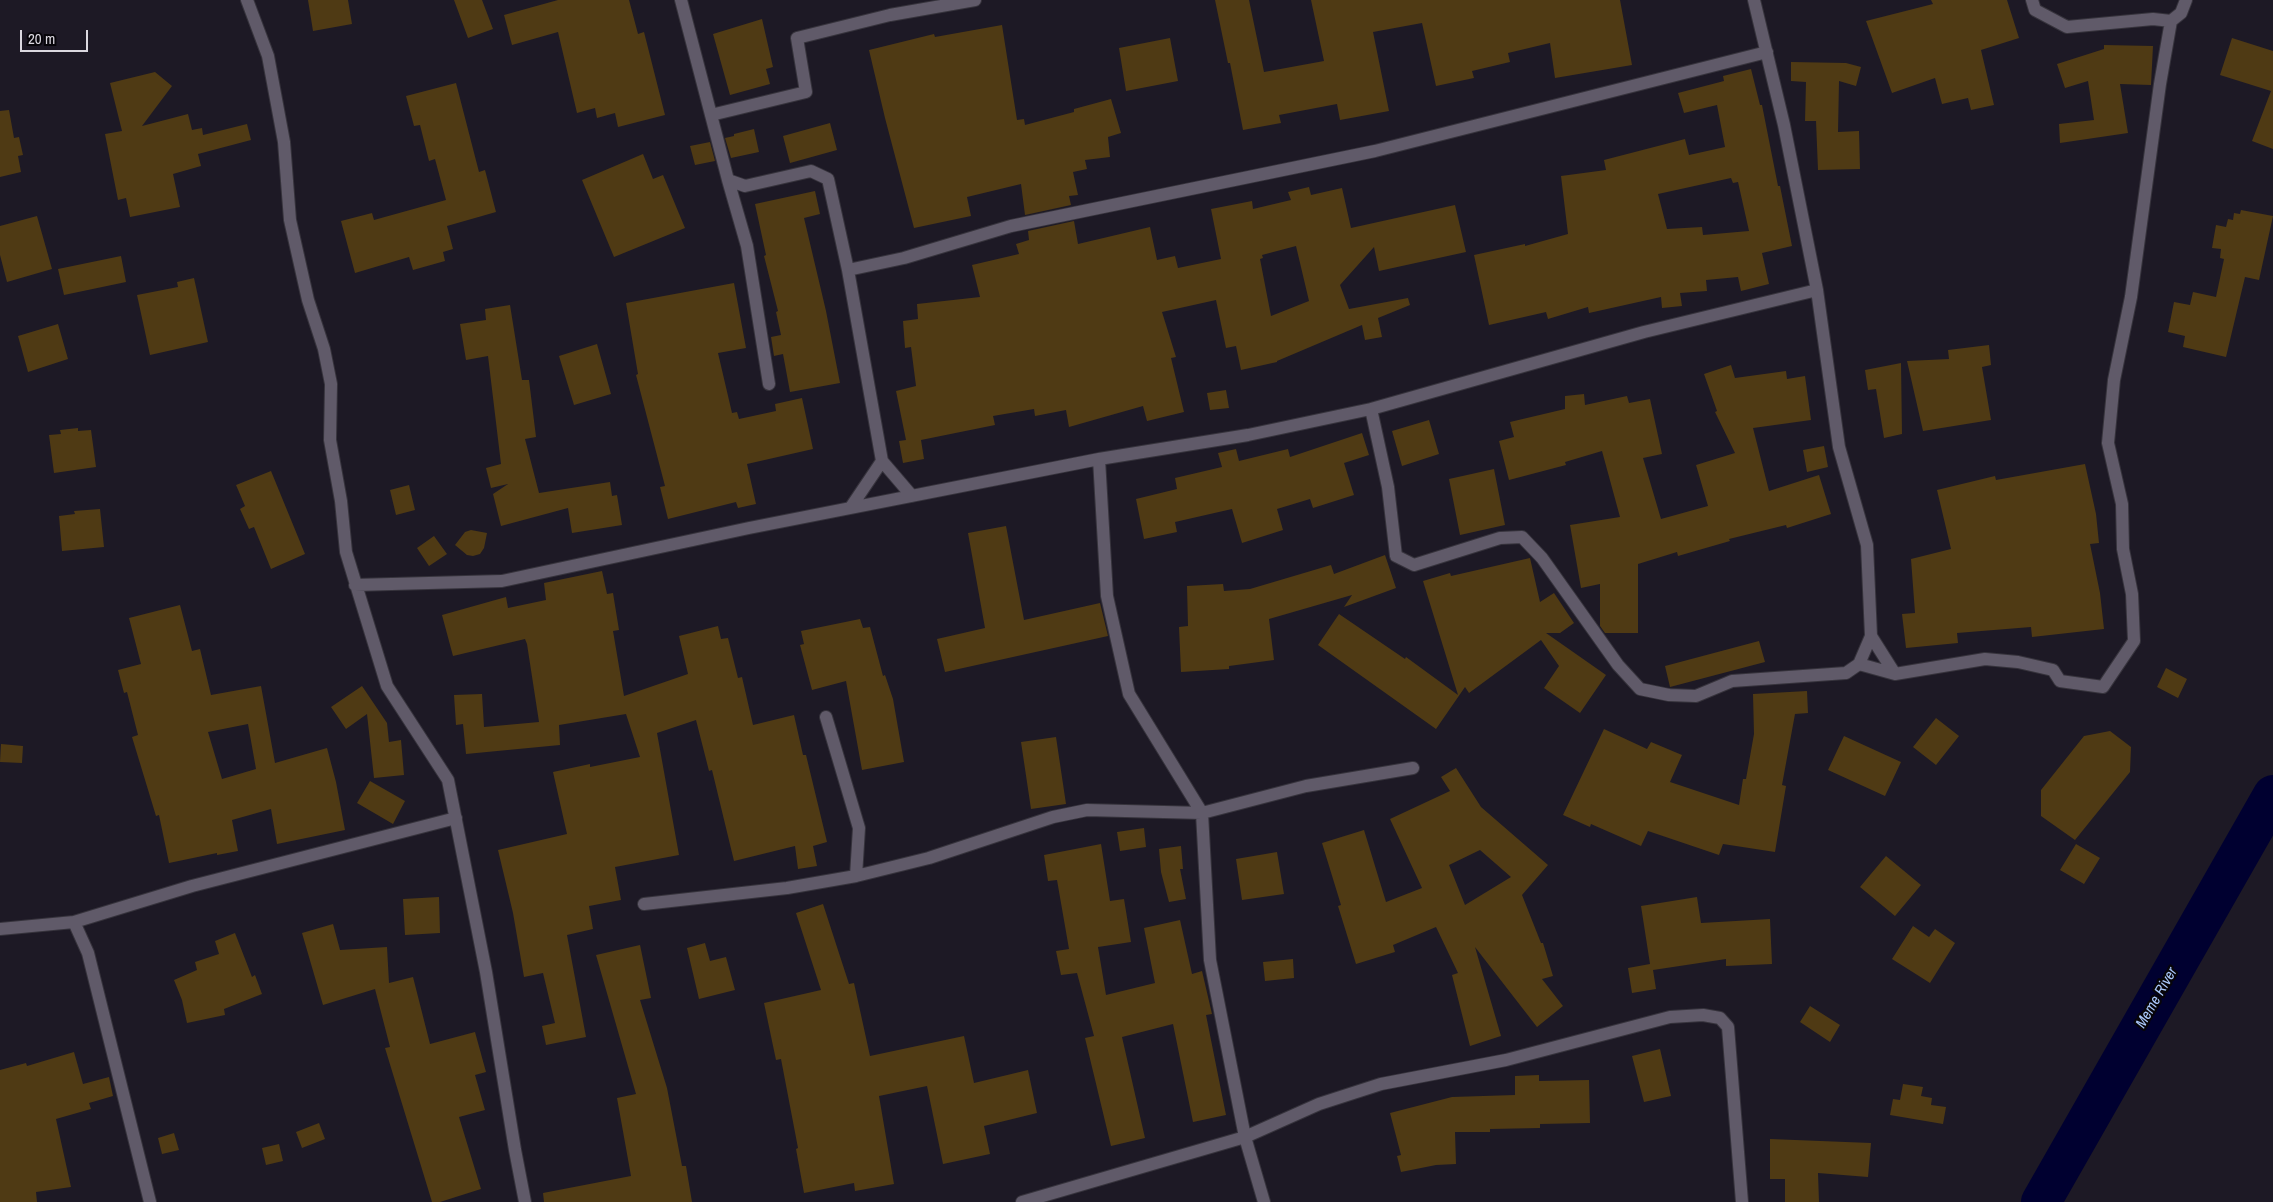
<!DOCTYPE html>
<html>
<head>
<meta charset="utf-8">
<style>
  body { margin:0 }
  #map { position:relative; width:2273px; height:1202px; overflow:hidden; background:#1d1925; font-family:"Archivo Narrow",sans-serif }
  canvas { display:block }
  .scale { position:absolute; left:20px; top:30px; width:68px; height:22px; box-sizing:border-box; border:2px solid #dbd8e0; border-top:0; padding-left:6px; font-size:15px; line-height:18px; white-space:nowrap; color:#dbd8e0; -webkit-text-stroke:4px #07050a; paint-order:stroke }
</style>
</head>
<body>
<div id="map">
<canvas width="2273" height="1202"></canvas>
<div class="scale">20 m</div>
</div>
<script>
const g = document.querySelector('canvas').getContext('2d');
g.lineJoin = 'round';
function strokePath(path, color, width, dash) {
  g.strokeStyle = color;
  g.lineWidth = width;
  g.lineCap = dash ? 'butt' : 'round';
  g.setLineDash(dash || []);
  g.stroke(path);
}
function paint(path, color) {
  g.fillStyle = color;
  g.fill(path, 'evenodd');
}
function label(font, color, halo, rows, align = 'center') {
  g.font = font + ' "Archivo Narrow",sans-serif';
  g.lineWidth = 4.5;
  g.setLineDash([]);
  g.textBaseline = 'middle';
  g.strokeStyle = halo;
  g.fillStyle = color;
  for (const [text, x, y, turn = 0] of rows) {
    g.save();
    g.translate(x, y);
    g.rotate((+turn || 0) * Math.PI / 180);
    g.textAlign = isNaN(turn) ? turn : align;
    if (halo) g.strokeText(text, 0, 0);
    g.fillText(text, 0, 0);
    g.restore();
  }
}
strokePath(new Path2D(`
  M2041,1202L2273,795`), '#000030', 40);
paint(new Path2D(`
  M308,0H348L352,24L313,31Z
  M454,0H482L493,29L468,38Z
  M558,0H629L638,34L644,32L665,115L618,127L615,113L597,118L595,108L577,113L558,32L512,45L504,15Z
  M1215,0H1249L1264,72L1324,61L1311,0H1620L1632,65L1555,78L1550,43L1508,53L1510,62L1472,71L1474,78L1436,86L1422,23L1373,32L1389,111L1340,120L1337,104L1279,115L1281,123L1243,130L1230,63H1228Z
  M1931,0H2007L2019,38L1981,50L1994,105L1971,110L1968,98L1942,104L1935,78L1892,93L1866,21L1933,4Z
  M762,19L773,67L766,69L770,84L730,95L713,34Z
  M1002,25L1017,120L1024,119L1025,125L1074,112V109L1111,99L1121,133L1108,137L1110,157L1085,160L1087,169L1073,172L1078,195L1069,196L1071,205L1025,215L1021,184L967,197L971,216L914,228L885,118L869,50L934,34L935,37Z
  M1170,38L1178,81L1126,91L1119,48Z
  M2232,38L2273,51V149L2252,141L2271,91L2220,75Z
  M2104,45L2153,46L2151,85L2120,84L2128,133L2060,143L2059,124L2094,120L2088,81L2065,88L2057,64L2104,49Z
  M1791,62L1846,63L1861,67L1856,86L1839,81L1838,132L1859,131L1860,169L1818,170L1816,121H1805L1806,82L1791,81Z
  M1751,69L1760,105H1762L1778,186H1780L1792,246L1762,253L1769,284L1741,291L1738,277L1706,280L1707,291L1680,293L1682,306L1662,308L1661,297L1589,313L1588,307L1548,319L1546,312L1489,325L1474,255L1525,244V246L1568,234L1561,176L1606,170L1604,160L1685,139L1689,155L1725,147L1717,105L1684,113L1678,93L1724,81L1723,76ZM1731,178L1733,183L1738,182L1749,231L1703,235L1702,227L1667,229L1658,194Z
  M155,72L172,86L142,126L188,114L192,130L202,128L203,135L247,124L251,140L198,154L201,166L173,174L180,207L130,217L126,198L118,200L105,134L122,131L110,83Z
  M456,83L479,172L485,170L496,212L447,226L453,249L443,252L445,261L413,270L409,257L355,273L341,221L372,213L374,220L446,200L435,159L429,161L420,125L414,126L406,96Z
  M9,110L14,138L19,137L23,155L18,156L21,172L0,177V111Z
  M830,123L837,150L790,163L783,136Z
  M754,129L759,152L731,158L725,138L734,136V134Z
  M710,142L715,161L695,165L690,146Z
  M643,154L653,179L663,175L685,228L614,257L582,180Z
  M1309,187L1311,195L1342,188L1351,228L1455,205L1466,252L1379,271L1374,247L1340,285L1349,309L1408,298L1410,305L1378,318L1382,337L1365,340L1362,325L1277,361V362L1241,370L1236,346L1226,348L1216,300L1162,312L1176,357L1171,358L1184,412L1147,421L1143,406L1069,427L1066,410L1035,416L1034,409L993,416L995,425L921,440L924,459L903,463L899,441L906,440L896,391L916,386L911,347L905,348L903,321L918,319L917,304L980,297L972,265L1019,254L1016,244L1029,240L1028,231L1074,221L1078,244L1150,227L1157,260L1175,256L1178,268L1221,259L1211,209L1252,201L1253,209L1291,200L1288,192ZM1296,246L1309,301L1271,316L1260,259L1263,258L1262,255Z
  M815,191L820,214L804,218L826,311L840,383L790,392L783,354L774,356L771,337L781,335L776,312L778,311L764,256L766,255L755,204Z
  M2241,210L2273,216L2259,280L2245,277L2226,357L2183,347L2185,336L2168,332L2174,302L2190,305L2193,292L2216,297L2224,259L2220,258L2221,249L2212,248L2216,225L2226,227L2228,219L2233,220L2234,213L2240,214Z
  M37,216L52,269L7,282L0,255V226Z
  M121,256L126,282L64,295L58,269Z
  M194,278L208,342L150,355L137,295L178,287L177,282Z
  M734,283L746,348L718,353L732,413L737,412L739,419L776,411L775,404L802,398L813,449L747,464L756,504L738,508L736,502L668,519L660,487L665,486L636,375L638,374L626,303Z
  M510,305L522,380H529L536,437L525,439L539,493L610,482L612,496L617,495L622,525L572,533L568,508L501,526L493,494L508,484L491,488L486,468L501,464L488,356L466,360L460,324L486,320L485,309Z
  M58,324L68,359L28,372L18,336Z
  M597,344L611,394L574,405L559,356Z
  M1989,345L1991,365L1982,367L1991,420L1923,431L1907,361L1949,359L1948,350Z
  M1901,363L1902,434L1884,438L1876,389L1868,390L1865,370Z
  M1731,365L1735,378L1786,371L1787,379L1805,376L1811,420L1753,428L1769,491L1819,475L1831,514L1787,528L1786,525L1729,539L1730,541L1678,556L1677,552L1638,564V633H1605L1600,626V584L1581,588L1570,525L1620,517L1602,451L1565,462L1566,465L1509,480L1499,441L1514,437L1510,422L1565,409V396L1584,394L1585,405L1627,396L1629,403L1650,399L1662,454L1643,458L1661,519L1708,506L1696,465L1735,453L1715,412L1717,411L1704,374Z
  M1226,390L1229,408L1210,410L1207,393Z
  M1429,420L1439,454L1402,466L1392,431Z
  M78,428V431L91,430L96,467L54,473L49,435L61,434L60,430Z
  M1362,433L1369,455L1344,463L1354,495L1313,508L1310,499L1277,509L1283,530L1242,543L1232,509L1175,522L1177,532L1144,539L1136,499L1177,489L1175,478L1222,467L1218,453L1236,449L1239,461L1288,449L1290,457Z
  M1824,446L1828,467L1807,472L1803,450Z
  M2085,464L2096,514L2099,543L2090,544L2100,593L2104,629L2032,637L2031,627L1957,633L1958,643L1906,648L1902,614L1915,613L1911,559L1951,549L1937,490L1995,476L1996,480Z
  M1494,469L1505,525L1460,535L1449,479Z
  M271,471L305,554L271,569L254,527L249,529L240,509L245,506L236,485Z
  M409,485L415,510L396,515L390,490Z
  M100,509L104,547L62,551L59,516L75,514L74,511Z
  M1006,526L1024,620L1100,603L1108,636L945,672L937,639L985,628L968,533Z
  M471,530L487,533L484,548L480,554L473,556L467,555L455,545L465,532Z
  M434,536L447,554L429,566L417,548Z
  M1385,555L1396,588L1344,607L1352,595L1269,619L1274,660L1229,666V669L1181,672L1179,627L1188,626L1187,586L1223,584L1224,591L1250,589L1331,565L1334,574Z
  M1530,558L1540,602L1554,593L1574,623L1560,633H1546L1606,675L1580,713L1544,688L1559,666L1541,640L1469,693L1465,687L1436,729L1318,645L1339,614L1405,659L1406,657L1458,695L1423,581L1450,573L1451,576Z
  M602,571L607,594L613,593L619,630L613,631L624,696L688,674L679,636L718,626L721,639L728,638L738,678L742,677L753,725L794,715L803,755H806L827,842L813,846L817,866L798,869L795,846L734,861L712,770L709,771L696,720L657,733L679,855L615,867L621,900L589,906L593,929L567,935L586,1037L546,1045L542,1026L555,1023L543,973L524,977L513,913L498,850L567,834L553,772L590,764V767L640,757L626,714L559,725L560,745L466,754L463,724L456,725L454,695L482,694L484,727L539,722L527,644L525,639L453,656L442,615L506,597L508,608L546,600L544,583Z
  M180,605L192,651L200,649L211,695L261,686L275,763L327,748L336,782L345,830L277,844L271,809L232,820L238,851L217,855V853L169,863L159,815L156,816L132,737L138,735L127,692L124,693L118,670L141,664L129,618ZM248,724L256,769L222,779L208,732Z
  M860,619L863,628L870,627L883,676L885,675L893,699L904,762L862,770L846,681L812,690L800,645L804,644L801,631Z
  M1759,641L1765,662L1670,687L1665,666Z
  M2166,668L2187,679L2178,698L2157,687Z
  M362,686L387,723L389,742L401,740L404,775L374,778L367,714L346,729L331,707Z
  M1807,691L1808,713L1795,714L1782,785L1786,786L1775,852L1723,844L1719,855L1648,831L1641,846L1591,824L1590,827L1563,815L1604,729L1647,749L1651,742L1682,755L1670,782L1739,805L1743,779H1746L1754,734L1753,694Z
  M1936,718L1959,736L1936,765L1913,747Z
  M2110,731L2131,747L2130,772L2075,840L2041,816V790L2084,736Z
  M1844,736L1901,762L1885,796L1828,770Z
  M1056,737L1066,804L1031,809L1021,742Z
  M1,744L23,746L22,763L0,762Z
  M1456,768L1481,807L1548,865L1522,895L1541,943H1543L1553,976L1542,979L1563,1006L1537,1027L1475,947L1501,1036L1470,1046L1452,975L1458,973L1436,927L1393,945L1395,952L1356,964L1338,906L1341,905L1322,843L1364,830L1386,902L1422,888L1390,819L1450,791L1441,777ZM1480,850L1511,877L1465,905L1449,865Z
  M370,781L405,801L393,824L357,803Z
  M1144,828L1146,847L1120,851L1117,832Z
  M1101,844L1110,901L1124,899L1131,942L1098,947L1106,995L1155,983L1144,928L1180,920L1192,974L1202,971L1212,1014L1206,1015L1226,1115L1193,1122L1173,1024L1122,1037L1145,1138L1111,1146L1085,1038L1094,1036L1077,973L1061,975L1056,951L1069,949L1057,880L1048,881L1044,855Z
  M2076,844L2100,858L2084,884L2060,870Z
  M1181,846L1183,869H1180L1186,899L1169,902L1161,872L1159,849Z
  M1277,852L1284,894L1242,900L1236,859Z
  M1886,856L1921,885L1895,916L1860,887Z
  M439,897L440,933L405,935L403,899Z
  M1697,897L1701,923L1770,919L1772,964L1726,966V959L1653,970L1656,989L1632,993L1628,968L1650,964L1641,906Z
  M823,904L849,984L854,983L870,1056L964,1036L974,1083L1028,1070L1037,1113L984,1126L990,1154L943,1164L927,1086L879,1096L894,1184L855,1191L854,1183L804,1193L796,1149L798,1148L781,1059L776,1060L764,1003L821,990L796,913Z
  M333,924L340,950L387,947L389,983L413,977L430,1044L475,1032L486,1072L475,1075L485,1110L459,1117L481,1189L440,1202H432L385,1048L390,1047L375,989L323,1005L302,933Z
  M1913,926L1929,937L1935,929L1955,943L1930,983L1892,959Z
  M235,933L252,977L255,975L262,994L224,1009L225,1015L187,1023L182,1000L174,980L197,970L195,962L219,954L215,941Z
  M705,943L710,961L726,957L735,990L699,999L687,948Z
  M640,945L651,998L640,1000L667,1088L682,1166H686L692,1202H544L543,1193L631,1176L617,1098L636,1094L596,955Z
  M1293,959L1294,978L1265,981L1263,962Z
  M1810,1006L1840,1025L1830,1042L1800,1022Z
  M1660,1049L1671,1096L1644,1102L1632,1056Z
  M74,1052L83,1084L109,1077L113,1096L89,1103L91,1109L56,1119L71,1187L36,1192L37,1202H0V1070L26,1063L27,1066Z
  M1539,1075V1081L1589,1080L1590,1123L1540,1124V1128L1490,1129V1132H1455L1456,1164L1436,1165L1401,1172L1397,1156L1401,1155L1390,1113L1452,1097L1515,1095V1076Z
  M1903,1084L1923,1087L1921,1096L1932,1098L1931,1105L1946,1107L1943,1124L1890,1115L1893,1099L1900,1100Z
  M319,1123L325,1139L302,1148L296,1132Z
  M174,1133L179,1150L162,1154L158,1138Z
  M1770,1139L1871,1143L1868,1177L1818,1173L1819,1202H1785V1179H1770Z
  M279,1144L283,1161L266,1165L262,1148Z`), '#4f3a14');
const minor = new Path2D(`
  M247,0L268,56L284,142L290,220L308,300L324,349L331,384L330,440L341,501L346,552L387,686L448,780L486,972L515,1150L525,1202
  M681,0L728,180L747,246L769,384
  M2032,0L2035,10L2067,27L2153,19L2171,21
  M711,115L806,92L797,38L890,15L975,0
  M728,180L745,186L811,171L828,179L848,270L882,461L912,496
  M848,270L904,258L1011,226L1375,151L1767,52
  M1371,409L1388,487L1396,556L1414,565L1500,538L1522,537L1542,558L1618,665L1640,689L1669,695L1696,696L1732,681L1846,673L1859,664L1871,636L1867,545L1839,447L1817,290L1784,125L1754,0
  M1099,459L1107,596L1129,694L1202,813L1210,960L1245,1137L1264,1202
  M851,507L882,461
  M355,585L502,581L749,528L1099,459L1248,435L1371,409L1644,332L1817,290
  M1871,636L1895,674
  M1859,664L1895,674L1985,659L2018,662L2053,670L2060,681L2103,687L2134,641L2132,594L2123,549L2122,504L2108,443L2114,380L2131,297L2160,84L2171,21L2181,13L2186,0
  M826,717L859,828L856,876L929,858L1053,817L1087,810L1202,813L1306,786L1413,768
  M644,904L787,888L856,876
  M74,922L88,953L150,1202
  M0,929L74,922L192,886L456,818
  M1022,1202L1245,1137L1319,1104L1381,1084L1506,1060L1670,1017L1703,1015L1720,1018L1728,1027L1742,1202`);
strokePath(minor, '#36333c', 14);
strokePath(minor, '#605a69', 12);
label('italic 15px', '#aac8fb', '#07050a', [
  ["Meme River",2157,998,-60]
]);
</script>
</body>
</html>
